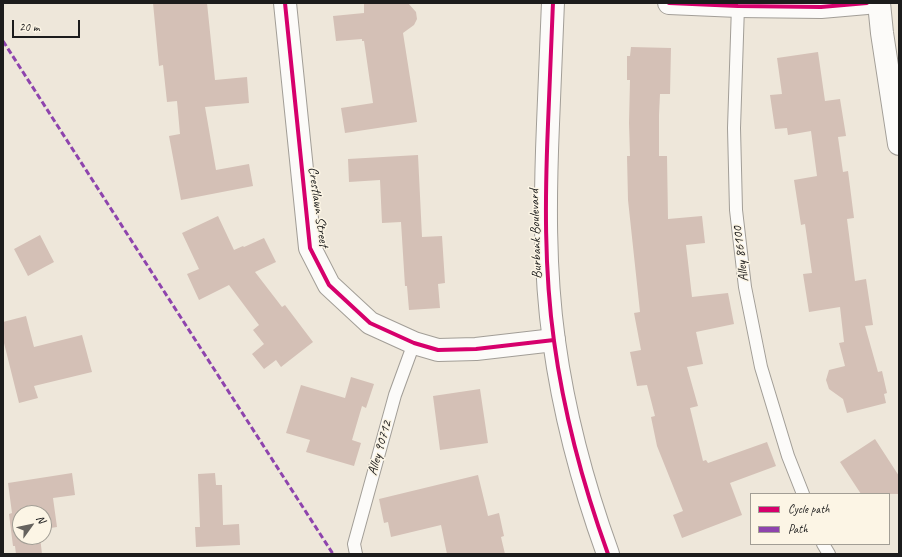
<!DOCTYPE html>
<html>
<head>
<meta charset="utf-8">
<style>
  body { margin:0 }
  #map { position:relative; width:902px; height:557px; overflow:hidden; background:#eee7da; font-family:Caveat,sans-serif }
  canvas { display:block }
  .frame { position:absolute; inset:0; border:4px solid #1c1c1c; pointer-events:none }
  .legend { position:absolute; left:750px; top:493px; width:140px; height:52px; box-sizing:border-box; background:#fcf5e5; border:1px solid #a29e95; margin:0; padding:5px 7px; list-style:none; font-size:12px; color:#1c1c1c }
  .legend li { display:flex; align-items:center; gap:8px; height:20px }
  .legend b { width:20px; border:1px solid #a29e95 }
  .north { position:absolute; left:12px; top:505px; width:40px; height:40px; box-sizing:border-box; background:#fcf5e5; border:1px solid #a29e95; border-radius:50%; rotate:57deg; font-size:11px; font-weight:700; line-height:16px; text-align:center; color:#1c1c1c }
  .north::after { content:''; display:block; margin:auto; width:14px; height:18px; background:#66635e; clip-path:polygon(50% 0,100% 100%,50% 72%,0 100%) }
  .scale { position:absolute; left:12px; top:20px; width:68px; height:18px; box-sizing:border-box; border:2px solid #1c1c1c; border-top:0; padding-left:5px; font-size:12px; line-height:14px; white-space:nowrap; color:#1c1c1c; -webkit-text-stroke:3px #fcf5e5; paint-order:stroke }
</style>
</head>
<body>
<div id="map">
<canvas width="902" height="557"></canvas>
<div class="frame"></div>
<ul class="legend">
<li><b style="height:5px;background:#d6006c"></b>Cycle path</li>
<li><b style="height:5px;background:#8e44ad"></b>Path</li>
</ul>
<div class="north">N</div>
<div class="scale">20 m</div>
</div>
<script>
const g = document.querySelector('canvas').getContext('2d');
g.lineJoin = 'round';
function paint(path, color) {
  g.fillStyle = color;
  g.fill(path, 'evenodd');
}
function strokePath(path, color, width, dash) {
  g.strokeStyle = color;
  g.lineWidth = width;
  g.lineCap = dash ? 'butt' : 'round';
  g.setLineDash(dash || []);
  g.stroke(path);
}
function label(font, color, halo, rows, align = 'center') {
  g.font = font + ' Caveat,sans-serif';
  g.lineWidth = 3;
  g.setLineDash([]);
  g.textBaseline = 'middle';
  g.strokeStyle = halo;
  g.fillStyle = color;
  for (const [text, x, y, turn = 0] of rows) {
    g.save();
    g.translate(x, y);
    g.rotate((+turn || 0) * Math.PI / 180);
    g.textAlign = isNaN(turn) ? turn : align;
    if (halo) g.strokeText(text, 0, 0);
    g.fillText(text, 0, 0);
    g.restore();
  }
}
paint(new Path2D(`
  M153,3H207L215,80L247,77L249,103L205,107L216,170L249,164L253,186L181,200L169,136L180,134L177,101L167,102L163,65L159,66Z
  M364,3H408L416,12L417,19L414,25L403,33L417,122L345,133L341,108L373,103L364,41H362V39L336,41L333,16L364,13Z
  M631,47L671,48L670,94H660L659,115V156H667L668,219L702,216L705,243L686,245L692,297L728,293L734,324L696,332L703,364L687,367L698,406L690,408L703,461L706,460L708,463L767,442L776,466L730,483L742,515L682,538L673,515L683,511L657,446L651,417L655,416L647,385L637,386L630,352L641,350L634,313L640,312L628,200L627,156H630L629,123L630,80H627V56H630Z
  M818,52L825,101L840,99L846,136L838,137L843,172L848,171L854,218L847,219L855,281L866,279L873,325L865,326L878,372L882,371L887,393L884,394L886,403L847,413L843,399L829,389L826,380L829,370L845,366L839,343L844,342L840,307L809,312L803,274L812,273L805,224L801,225L794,180L817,176L811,131L788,135L787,128L775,129L770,95L782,94L777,58Z
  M418,155L422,237L442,236L445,283L438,284L440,308L409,310L407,286H405L401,222L382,223L380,180L349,182L348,159Z
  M218,216L234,250L243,246L244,247L264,238L276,262L255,272L282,307L285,305L313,342L281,367L276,360L264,369L252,354L264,344L253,330L259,325L229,285L199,300L187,274L199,269L182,233Z
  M40,235L54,262L28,276L14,249Z
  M26,316L34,347L82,335L92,372L34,386L38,398L19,403L3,339V322Z
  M351,377L374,384L366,408L362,406L352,440L361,443L354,466L306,452L310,440L286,433L301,385L345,398Z
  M480,389L488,443L440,450L433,396Z
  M875,439L899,476V494H861L840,462Z
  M72,473L75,495L53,498L57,527L44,529V513H20V537H40L42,554H16L15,546H13L9,514L12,513L8,483Z
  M215,473L216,485H222L223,525L239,524L240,545L196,547L195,527H200L198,474Z
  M478,475L488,516L499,513L504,536L501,537L505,554H447L441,525L391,537L388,522L384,523L379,499Z`), '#d4c0b6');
const service = new Path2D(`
  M738,6L734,128L736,210L745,287L761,367L788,456L803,494
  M823,544L829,554
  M356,554L354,544L395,395L414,343`);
const minor = new Path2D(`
  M285,3L310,248L329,285L370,323L414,343L438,350L476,349L554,340
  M669,3L738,6L821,7L867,3
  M879,3L882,33L899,144`);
const tertiary = new Path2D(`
  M553,3C551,43 550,83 548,124C545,196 544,269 554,341C564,414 583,485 608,554`);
strokePath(service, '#a29e97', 14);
strokePath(minor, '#a29e97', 24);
strokePath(tertiary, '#a29e97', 24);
strokePath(service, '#fcfbf9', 12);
strokePath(minor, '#fcfbf9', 22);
strokePath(tertiary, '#fcfbf9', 22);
strokePath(new Path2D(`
  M3,41L333,554`), '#8e44ad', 3, [6, 3]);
strokePath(new Path2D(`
  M285,3L310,248L329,285L370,323L414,343L438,350L476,349L554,340
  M553,3C551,43 550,83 548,124C545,196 544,269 554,341C564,414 583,485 608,554
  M669,3L738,6L821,7L867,3`), '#d6006c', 4);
label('14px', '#1c1c1c', '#fcf5e5', [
  ["Crestlawn Street",318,207,82],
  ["Burbank Boulevard",536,234,-92],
  ["Alley 86100",741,254,-97],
  ["Alley 90712",380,448,-74]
]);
</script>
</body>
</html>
